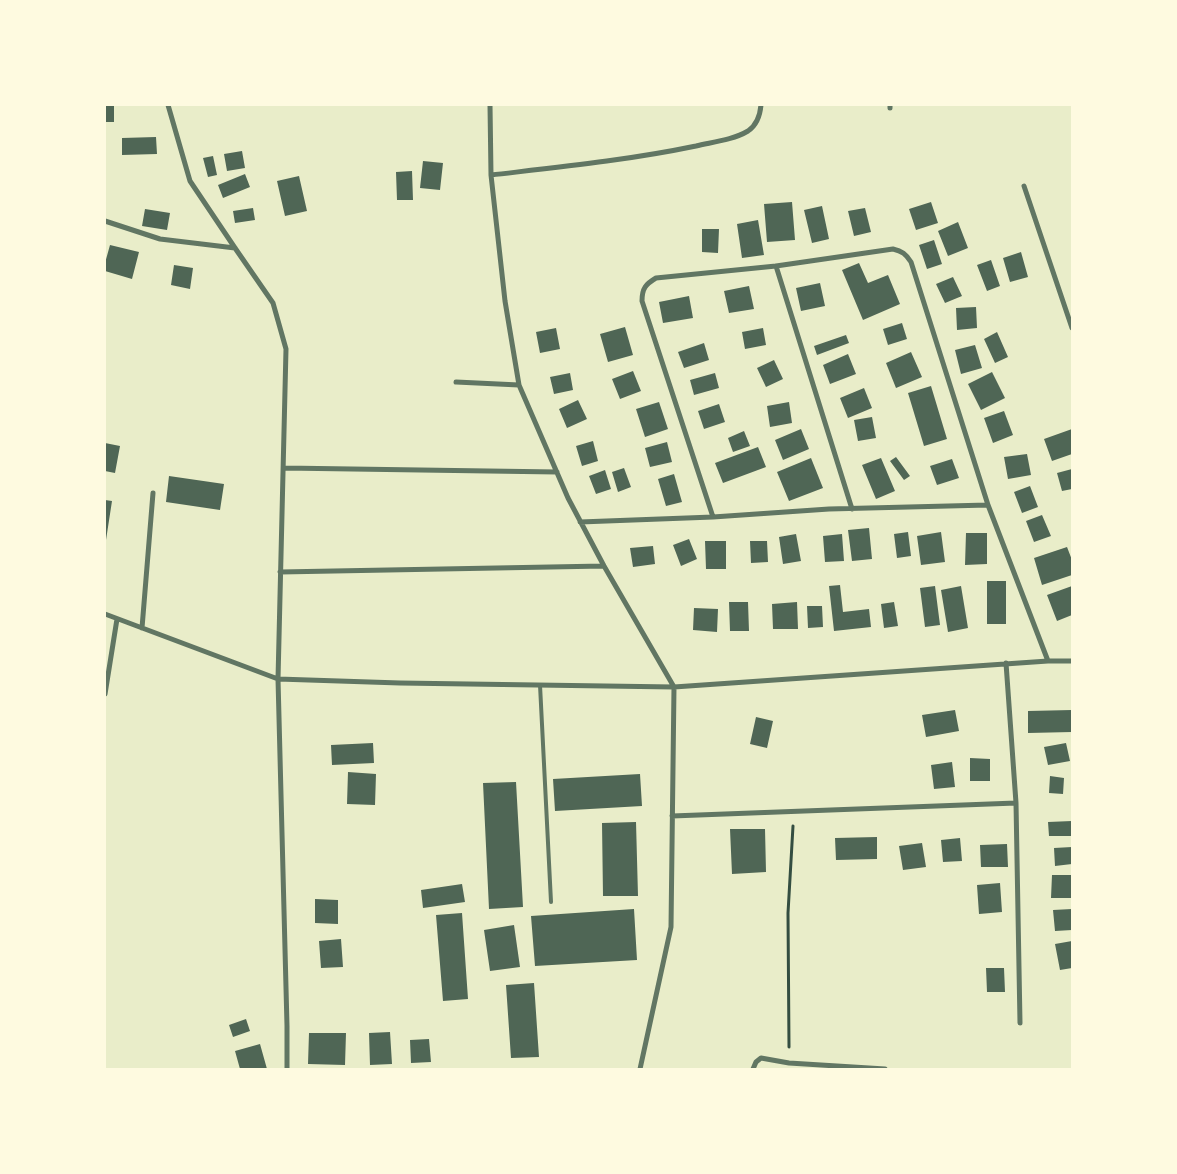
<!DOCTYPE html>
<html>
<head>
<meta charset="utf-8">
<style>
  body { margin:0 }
  #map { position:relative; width:1177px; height:1174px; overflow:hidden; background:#e9edc9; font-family:"DejaVu Sans",sans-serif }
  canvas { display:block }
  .frame { position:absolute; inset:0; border:106px solid #fefae0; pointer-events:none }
</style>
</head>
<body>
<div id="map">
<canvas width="1177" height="1174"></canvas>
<div class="frame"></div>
</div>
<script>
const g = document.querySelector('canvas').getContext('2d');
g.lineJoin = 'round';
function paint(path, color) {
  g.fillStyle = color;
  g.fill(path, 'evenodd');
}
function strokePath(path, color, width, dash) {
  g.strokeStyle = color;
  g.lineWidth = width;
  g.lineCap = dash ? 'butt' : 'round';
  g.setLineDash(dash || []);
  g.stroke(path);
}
paint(new Path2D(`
  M105,105H114V122H105Z
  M156,137L157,154L122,155V138Z
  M242,151L245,168L227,171L224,154Z
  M213,156L217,175L208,177L203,158Z
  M423,161L443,163L440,190L420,188Z
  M412,171L413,200H397L396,172Z
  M245,174L250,187L223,198L218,185Z
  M299,176L307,211L285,216L277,181Z
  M792,202L795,240L767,242L764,204Z
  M931,202L938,223L916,230L909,209Z
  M822,206L829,239L812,243L804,210Z
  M253,208L255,220L235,223L233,211Z
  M865,208L871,232L854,236L848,211Z
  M145,209L170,213L167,230L142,226Z
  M758,220L764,255L742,258L737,224Z
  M958,222L968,248L948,256L938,231Z
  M702,229H719L718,253L702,252Z
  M934,240L942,264L927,269L919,245Z
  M110,245L139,252L132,279L105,271V263Z
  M1021,252L1028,277L1010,282L1003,258Z
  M991,260L1000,286L987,291L977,265Z
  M859,263L868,283L888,275L900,304L863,320L842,270Z
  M174,265L193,268L190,289L171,285Z
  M953,277L962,296L945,303L936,284Z
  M820,283L825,306L801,311L796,288Z
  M749,286L754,309L729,313L724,291Z
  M689,296L693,318L663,323L659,302Z
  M976,307L977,328L957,330L956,308Z
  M902,323L907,339L888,345L883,329Z
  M625,327L633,355L608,362L600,334Z
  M556,328L560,349L540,353L536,332Z
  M763,328L766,345L745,349L742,332Z
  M997,332L1008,357L995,363L984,339Z
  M846,335L849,343L817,355L814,346Z
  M704,343L709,360L684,368L678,352Z
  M975,345L982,368L961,374L955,350Z
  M911,352L922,377L896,388L886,363Z
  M848,354L856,374L830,384L823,365Z
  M774,360L783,379L766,387L757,368Z
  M633,371L641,391L620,399L612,379Z
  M992,372L1005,398L981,410L968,384Z
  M570,373L573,390L554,394L550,377Z
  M715,373L719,388L694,395L690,380Z
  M931,386L947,439L924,446L908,393Z
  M864,388L872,408L848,418L840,398Z
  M578,400L587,419L567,428L559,409Z
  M659,402L668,429L645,437L636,409Z
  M789,402L792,423L770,427L767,406Z
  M719,404L725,422L704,429L698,411Z
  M1004,411L1013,435L993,443L984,418Z
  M872,417L876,438L858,441L854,420Z
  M801,429L809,449L783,460L775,440Z
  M1072,429V454L1052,461L1044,439Z
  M744,431L750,446L733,452L728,438Z
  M593,441L598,461L582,466L576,446Z
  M667,442L672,462L650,467L645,448Z
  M105,443L120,446L115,473L105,471Z
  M758,447L766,467L723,483L715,463Z
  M1027,454L1031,475L1008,479L1004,457Z
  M896,457L910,476L904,480L890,461Z
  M811,458L823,488L789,501L777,472Z
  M881,458L895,491L876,499L862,465Z
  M952,459L959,478L937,485L930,466Z
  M624,468L631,487L618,492L612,472Z
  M1072,469V489L1062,491L1057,473Z
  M605,470L611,489L596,494L589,476Z
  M674,474L682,502L666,506L658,479Z
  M169,476L224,484L220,510L166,502Z
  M1030,486L1038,507L1022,513L1014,492Z
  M105,500L112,501L106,540H105Z
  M1042,515L1051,536L1034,542L1026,521Z
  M869,528L872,559L852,561L848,530Z
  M908,532L911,556L897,558L894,534Z
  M941,532L945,562L921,565L917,536Z
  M966,533H987V564L965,565Z
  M796,534L801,561L783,564L779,537Z
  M842,534L844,561L825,562L823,536Z
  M689,539L697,559L681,566L673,545Z
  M705,541H726V569H706Z
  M750,541H767L768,562L751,563Z
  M653,546L655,564L633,567L630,548Z
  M1067,547L1072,560V575L1042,585L1034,558Z
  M987,581H1006V624H987Z
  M840,585L843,612L869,609L871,627L834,631L829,586Z
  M935,586L940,625L925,627L920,588Z
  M961,586L968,628L948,632L941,590Z
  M1072,586V615L1057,621L1047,595Z
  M729,602H748L749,631H730Z
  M797,602L798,629H773L772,604Z
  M894,602L898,626L884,628L881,604Z
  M807,606H822L823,627L808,628Z
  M694,608L718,609L717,632L693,630Z
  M955,710L959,731L926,737L922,715Z
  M1072,710V732L1028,733V711Z
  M756,717L773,721L767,748L750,744Z
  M373,743L374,763L332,765L331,745Z
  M1066,743L1070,761L1048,765L1044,747Z
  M970,758L990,759V781H970Z
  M952,762L955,787L934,789L931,765Z
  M348,772L376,774L375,805L347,804Z
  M640,774L642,806L555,811L553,779Z
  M1050,776L1064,778L1063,794L1049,793Z
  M516,782L523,907L489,909L483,783Z
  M1072,821V836H1049L1048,822Z
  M636,822L638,896H603L602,823Z
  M730,829H765L766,872L732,874Z
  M877,837V859L836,860L835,838Z
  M960,838L962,861L943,862L941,840Z
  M922,843L926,867L903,870L899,846Z
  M1007,844L1008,867H981L980,845Z
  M1072,847V864L1055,866L1054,848Z
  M1052,875H1072V898H1051Z
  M1000,883L1002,912L979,914L977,885Z
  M462,884L465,902L423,908L421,890Z
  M315,899L338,900V924L315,923Z
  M634,909L637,960L535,966L531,916Z
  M1072,909V930L1055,931L1053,910Z
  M462,913L468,999L443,1001L436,915Z
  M514,925L520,967L490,971L484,930Z
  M341,939L343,967L321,968L319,941Z
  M1072,941V968L1060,970L1055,944Z
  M986,968H1004L1005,992H987Z
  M534,983L539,1057L511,1058L506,985Z
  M246,1019L250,1031L233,1037L229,1025Z
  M390,1032L392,1064L370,1065L369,1033Z
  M309,1033H346L345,1065L308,1064Z
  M429,1039L431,1062L411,1063L410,1040Z
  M260,1044L267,1069H240L235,1051Z`), '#4f6655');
strokePath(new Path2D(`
  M789,1047L788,913L793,826`), '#344e41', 3);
strokePath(new Path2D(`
  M540,685L551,902`), '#617663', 4);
strokePath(new Path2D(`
  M168,105L190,181L235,248L273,303L286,349L278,679L287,1026V1069
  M490,105L491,175L505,301L519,385L568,498L604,566L674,687L671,927L640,1069
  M890,105V108
  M491,175C560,167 629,160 696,146C713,142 733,140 748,131C757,125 760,116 761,105
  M1024,186L1072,328
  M105,221L160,239L235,248
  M776,266L852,509
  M456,382L519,385
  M284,468L557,472
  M713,517L642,301C642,288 646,284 656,278L776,266L893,249C902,251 906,254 911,262L988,505
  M580,522L713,517L829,509L988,505L1048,661H1072
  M280,572L604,566
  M105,614L278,679L400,683L674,687L1048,661
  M142,628L153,493
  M105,694L117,619
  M1016,803L1020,1023
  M672,816L1016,803L1006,663
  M753,1069L756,1062L761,1058L789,1063L885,1069`), '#617663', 5);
</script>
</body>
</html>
